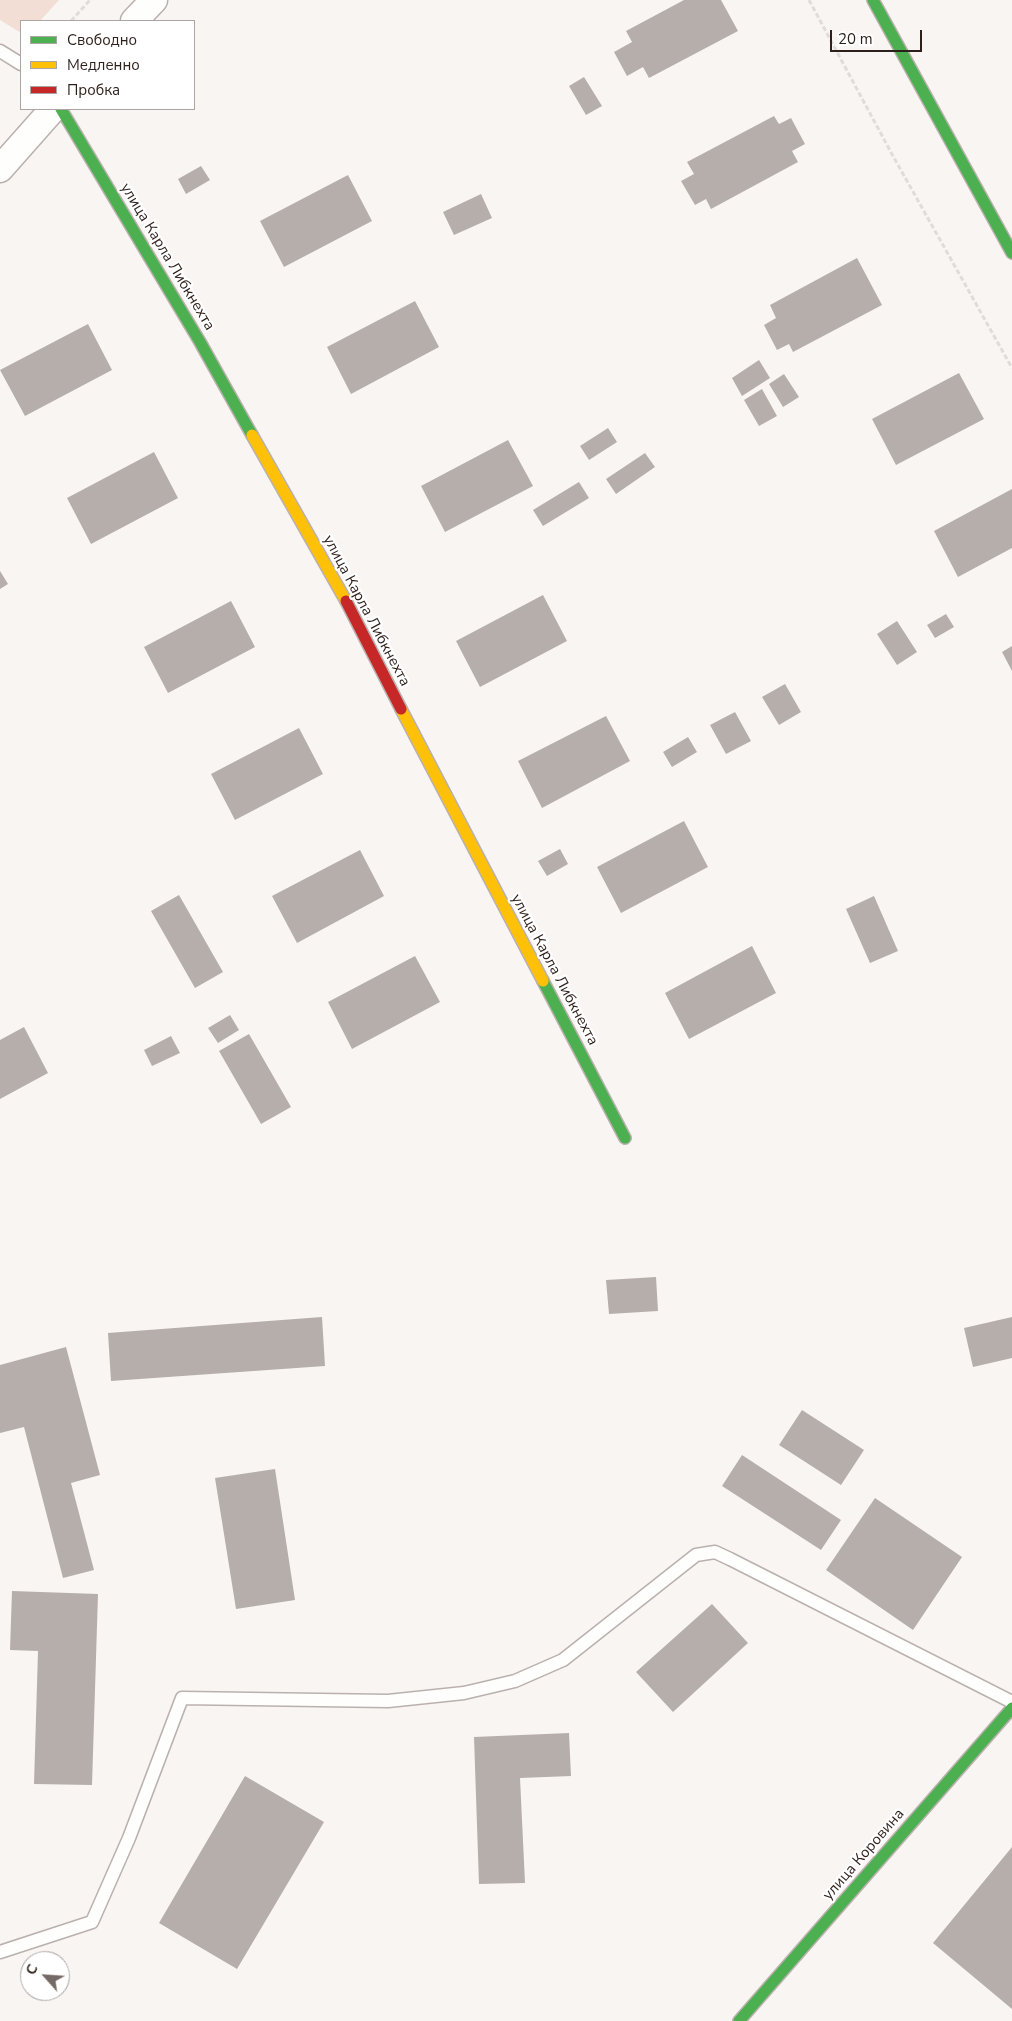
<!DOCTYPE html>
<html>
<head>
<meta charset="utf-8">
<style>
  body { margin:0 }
  #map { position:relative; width:1012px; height:2021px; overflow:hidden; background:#f9f5f3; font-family:"Nunito Sans",sans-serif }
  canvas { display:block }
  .legend { position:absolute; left:20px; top:20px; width:175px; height:90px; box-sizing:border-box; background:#fff; border:1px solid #aba5a3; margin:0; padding:6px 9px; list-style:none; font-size:15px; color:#2d1f19 }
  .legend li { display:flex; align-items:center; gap:10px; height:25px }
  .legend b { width:25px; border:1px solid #aba5a3 }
  .north { position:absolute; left:20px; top:1951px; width:50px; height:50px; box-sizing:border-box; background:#fff; border:1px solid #aba5a3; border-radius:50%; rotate:296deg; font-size:14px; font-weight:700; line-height:20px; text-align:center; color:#2d1f19 }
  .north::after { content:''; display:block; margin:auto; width:18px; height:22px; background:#746a65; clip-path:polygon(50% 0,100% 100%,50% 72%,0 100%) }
  .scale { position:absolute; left:830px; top:30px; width:92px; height:22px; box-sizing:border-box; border:2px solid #2d1f19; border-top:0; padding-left:6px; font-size:15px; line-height:18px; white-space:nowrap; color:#2d1f19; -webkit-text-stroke:4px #fff; paint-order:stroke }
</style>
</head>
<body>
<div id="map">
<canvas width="1012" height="2021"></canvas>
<ul class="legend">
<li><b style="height:6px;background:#4caf50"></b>Свободно</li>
<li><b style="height:6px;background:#ffc107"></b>Медленно</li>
<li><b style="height:6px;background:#c62828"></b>Пробка</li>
</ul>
<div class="north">С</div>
<div class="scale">20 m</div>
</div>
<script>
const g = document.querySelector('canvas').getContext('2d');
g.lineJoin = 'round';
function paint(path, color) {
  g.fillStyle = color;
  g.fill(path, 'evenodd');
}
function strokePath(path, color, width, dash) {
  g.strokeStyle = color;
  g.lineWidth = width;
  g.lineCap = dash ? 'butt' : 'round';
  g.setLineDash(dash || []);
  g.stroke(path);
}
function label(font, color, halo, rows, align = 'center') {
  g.font = font + ' "Nunito Sans",sans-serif';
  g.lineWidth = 4.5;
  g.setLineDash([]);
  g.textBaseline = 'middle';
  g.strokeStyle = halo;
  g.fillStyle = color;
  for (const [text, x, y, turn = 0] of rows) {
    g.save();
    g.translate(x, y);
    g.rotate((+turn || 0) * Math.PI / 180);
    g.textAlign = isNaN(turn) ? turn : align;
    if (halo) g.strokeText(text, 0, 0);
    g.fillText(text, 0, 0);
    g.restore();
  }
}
paint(new Path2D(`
  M0,0H59L40,21H21V33L0,20Z`), '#f3ded6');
paint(new Path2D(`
  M684,0H721L738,31L649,78L643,67L627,76L614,52L632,42L626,31Z
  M584,77L602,106L586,115L569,86Z
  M774,116L779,124L791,118L805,144L792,151L798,162L711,209L706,199L695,205L681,181L694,174L687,162Z
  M201,166L210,180L186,194L178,179Z
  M348,175L372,221L284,267L260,221Z
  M481,194L492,218L454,235L443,212Z
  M857,258L882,305L793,352L789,344L777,350L764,325L776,318L770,305Z
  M415,301L439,347L351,394L327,347Z
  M88,324L112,370L25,416L0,370Z
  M759,360L770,378L742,396L732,378Z
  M959,373L984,419L896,465L872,419Z
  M784,374L799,397L783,407L769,384Z
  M762,389L777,416L759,426L744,400Z
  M608,428L617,442L589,460L580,446Z
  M508,440L533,486L445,532L421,486Z
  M154,452L178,498L91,544L67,498Z
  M645,453L655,467L616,494L606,479Z
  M579,482L589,498L543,526L533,510Z
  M1012,489V548L958,577L934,531Z
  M0,571L8,584L0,589Z
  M543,595L567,641L480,687L456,641Z
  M231,601L255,647L168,693L144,647Z
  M946,614L954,627L935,638L927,625Z
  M897,621L917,652L897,665L877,634Z
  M1012,646V671L1002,652Z
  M785,684L801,712L779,725L762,697Z
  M735,712L751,741L726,754L710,725Z
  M606,716L630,761L542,808L518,761Z
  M299,728L323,774L235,820L211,774Z
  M688,737L697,752L672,767L663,752Z
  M684,821L708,867L621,913L597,867Z
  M560,849L568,864L547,876L538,861Z
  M360,850L384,896L297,943L272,896Z
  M179,895L223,972L195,988L151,911Z
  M874,896L898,951L870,963L846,909Z
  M752,946L776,993L689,1039L665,993Z
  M415,956L440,1002L352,1049L328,1002Z
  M230,1015L239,1030L218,1043L208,1028Z
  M24,1027L48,1073L0,1099V1040Z
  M249,1034L291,1107L261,1124L219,1051Z
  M171,1036L180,1053L152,1066L144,1050Z
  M656,1277L658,1311L609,1314L606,1280Z
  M322,1317L325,1366L111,1381L108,1333Z
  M1012,1317V1358L973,1367L964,1328Z
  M66,1347L100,1475L71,1483L94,1570L63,1578L24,1427L0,1433V1365Z
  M802,1410L864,1450L841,1485L779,1445Z
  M742,1455L841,1520L821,1550L722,1486Z
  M275,1469L295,1600L236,1609L215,1478Z
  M875,1498L962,1557L913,1630L826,1570Z
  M12,1591L98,1594L92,1785L34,1784L38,1651L10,1650Z
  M712,1604L748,1643L673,1712L636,1672Z
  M569,1733L571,1776L520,1778L525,1883L479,1884L474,1737Z
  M245,1776L324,1822L237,1969L159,1923Z
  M1012,1847V2009L933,1943Z`), '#b6aeaa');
const lane = new Path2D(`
  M0,51L21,64
  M0,1952L92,1922L129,1838L182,1698L388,1701L464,1693L515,1681L563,1660L696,1555L715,1552L730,1559L1012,1702`);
const street = new Path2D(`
  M134,21L154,0
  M0,169L53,109`);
const fast = new Path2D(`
  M873,0L1012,253
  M61,109L200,342L252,435
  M543,981L625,1138
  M739,2021L1012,1708`);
const slow = new Path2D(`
  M252,435L346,601
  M401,709L543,981`);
const jam = new Path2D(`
  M346,601L401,709`);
strokePath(lane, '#bab1ae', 15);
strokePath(street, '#bab1ae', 29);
strokePath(fast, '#bab1ae', 14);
strokePath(slow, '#bab1ae', 14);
strokePath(jam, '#bab1ae', 14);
strokePath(new Path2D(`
  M809,0L893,156L1012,368
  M71,21L90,0`), '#dfdddc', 3, [5, 2.5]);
strokePath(lane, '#fefefd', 12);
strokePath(street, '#fefefd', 26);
strokePath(fast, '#4caf50', 11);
strokePath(slow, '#ffc107', 11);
strokePath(jam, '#c62828', 11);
label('15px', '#2d1f19', '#fff', [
  ["улица Карла Либкнехта",167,257,59],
  ["улица Карла Либкнехта",366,611,62],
  ["улица Карла Либкнехта",554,970,62],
  ["улица Коровина",864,1855,-49]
]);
</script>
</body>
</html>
